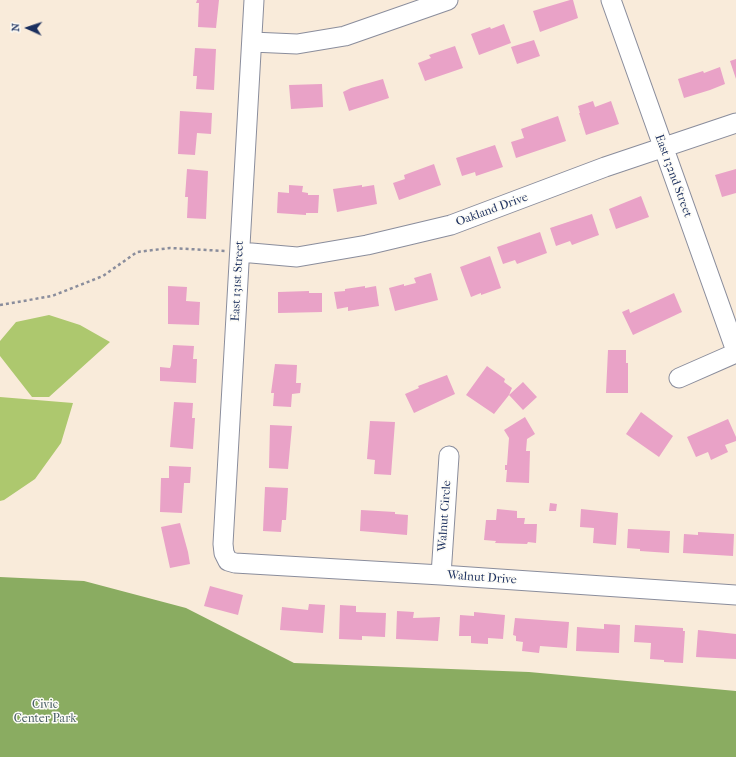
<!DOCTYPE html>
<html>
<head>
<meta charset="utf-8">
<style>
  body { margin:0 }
  #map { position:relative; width:736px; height:757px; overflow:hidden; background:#f9ebda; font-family:"IM FELL French Canon",serif }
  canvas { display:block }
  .north { position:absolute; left:8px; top:8px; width:40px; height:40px; -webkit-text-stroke:3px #fdfcf7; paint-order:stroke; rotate:273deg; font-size:11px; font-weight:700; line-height:16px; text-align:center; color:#1b2f5e }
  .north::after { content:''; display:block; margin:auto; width:14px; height:18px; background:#1b2f5e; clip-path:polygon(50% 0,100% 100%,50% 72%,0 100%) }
</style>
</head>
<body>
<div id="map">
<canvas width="736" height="757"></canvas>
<div class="north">N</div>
</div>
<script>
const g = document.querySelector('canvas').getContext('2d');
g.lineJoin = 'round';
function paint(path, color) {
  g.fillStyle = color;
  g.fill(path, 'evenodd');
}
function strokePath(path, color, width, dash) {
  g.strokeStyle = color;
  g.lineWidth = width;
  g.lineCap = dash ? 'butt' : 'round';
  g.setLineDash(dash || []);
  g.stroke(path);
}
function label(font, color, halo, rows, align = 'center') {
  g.font = font + ' "IM FELL French Canon",serif';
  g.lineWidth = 3;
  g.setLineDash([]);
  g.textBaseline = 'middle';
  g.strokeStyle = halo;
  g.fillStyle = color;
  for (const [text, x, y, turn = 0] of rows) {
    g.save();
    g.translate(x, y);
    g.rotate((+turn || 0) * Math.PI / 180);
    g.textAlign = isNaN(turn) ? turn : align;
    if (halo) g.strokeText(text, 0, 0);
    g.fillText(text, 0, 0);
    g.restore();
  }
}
paint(new Path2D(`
  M49,315L80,325L110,342L49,397H32L0,356V341L16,322Z
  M0,397L73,403L61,443L35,479L4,500L0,501Z`), '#adc86e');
paint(new Path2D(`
  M0,577L84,581L186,608L294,663L529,672L736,691V757H0Z`), '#8aac61');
paint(new Path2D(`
  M197,0H219L216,28L198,27L199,3H196Z
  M570,0H573L578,18L540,32L533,11Z
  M504,24L511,43L479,55L471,34L490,27L491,29Z
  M534,40L540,56L517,64L511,47Z
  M455,46L463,68L425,81L418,63L431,58L429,55Z
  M195,48L216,49L214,90L196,89L197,76H193Z
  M736,59V79L730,61Z
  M720,67L725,84L710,90L684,98L678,79L703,71L704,73Z
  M383,79L389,98L349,111L343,92L351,88Z
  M322,84L323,107L291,109L289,85Z
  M593,101L595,107L611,101L619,124L586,135L579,113H580L578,106Z
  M180,111L212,113L211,134L197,133L195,155L178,154Z
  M558,116L566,141L516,158L511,142L524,138L521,129Z
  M495,145L503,167L476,176L475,172L462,176L456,158Z
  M434,164L441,185L399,200L393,183L405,179L404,175Z
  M187,169L208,171L206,219L187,218L188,197H185Z
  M736,169V193L722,197L715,175Z
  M289,185L303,186L302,192L308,193V195H319L318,213H306V215L277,213L278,192L289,193Z
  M362,185V187L374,185L377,204L337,212L333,189Z
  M641,196L649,217L616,229L609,209Z
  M592,214L599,235L572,245L570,241L556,246L550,228Z
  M540,232L547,253L517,264L515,260L503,264L497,247Z
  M490,256L501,288L481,295V293L471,297L460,267Z
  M431,273L438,300L395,311L389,288L404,284V286L416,283L414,278Z
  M168,286L187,287L186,301L200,302L199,325L168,324Z
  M365,286V288L376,286L379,306L348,311V307L337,309L334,292L345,291V289Z
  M309,291V293H322V312L278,313V292Z
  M674,293L682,312L633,335L622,312L629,309L630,313Z
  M173,345L194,346L193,359H197L196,383L160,381V367L170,368L171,365Z
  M608,350H626V363H628V393H606Z
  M275,364L297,365L296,383H301L300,393L292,394L291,407L273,406L274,393H271Z
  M487,366L505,379L504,382L512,388L509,395L523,382L537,397L523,410L509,395L494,414L466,395Z
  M447,375L455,394L414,413L405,394L419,388L418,386Z
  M174,402L193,403L192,418H195L193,449L170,447Z
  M641,412L673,436L659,457L626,434Z
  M525,417L535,434L527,439L526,451H530L529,483L506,482L507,470H505V465H507L509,438L504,430Z
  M728,419L736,437V441L725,445L728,452L711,460L708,452L696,457L687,437Z
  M370,421L395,422L391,475L374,474L375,460L367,459Z
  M270,425L292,426L288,469L269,468Z
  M169,466L191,467L190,483H184L182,513L160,512L161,478H169Z
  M265,487L288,488L286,520H282L281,532L263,531Z
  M550,503L557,504L556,511H549Z
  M497,509L517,511V518H525L524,524H537L536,543L528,542L527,544L495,543L496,541L484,540L486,520H496Z
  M581,509L618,513L616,545L593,543L594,528L580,527Z
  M361,510L395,512V514L408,515L407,535L360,531Z
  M180,523L188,552L190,564L170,568L161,527Z
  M628,529L670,531L669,553L640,551V549L627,548Z
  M698,532L734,534L733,556L683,553L684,534L698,535Z
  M210,586L243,595L238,615L204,606Z
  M309,604L325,605L323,633L280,630L282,607L308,610Z
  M340,605L356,606V612L386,613L385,637L362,636V640L339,639Z
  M397,611L414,612L413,618L440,617L438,641L396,639Z
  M474,612L505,615L503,639L488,638V644L471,643V636H459L460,615L474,616Z
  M515,618L569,622L567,648L540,646L539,653L522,651L523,642L516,641V636L513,635Z
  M604,624L620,625L619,653L576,651L577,627L604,629Z
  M635,625L683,628V631H685L683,663L664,662V660L650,659L651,643L634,642Z
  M698,630L736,634V659L696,657Z`), '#e9a2c7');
const minor = new Path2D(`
  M254,0L223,544L224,553L228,561L235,563L441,575L736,595
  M611,0L736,351
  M252,42L297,44L345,36L448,0
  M240,252L297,257L367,245L451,225L605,167L736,123
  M679,378L736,353
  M441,575L449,456`);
strokePath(minor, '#8a8d9c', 21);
strokePath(new Path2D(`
  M0,305L52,296L103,276L137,252L170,248L225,251`), '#8a8d9c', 2.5, [3, 3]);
strokePath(minor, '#fff', 19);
label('12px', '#1b2f5e', '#fdfcf7', [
  ["East 132nd Street",673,176,70],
  ["Oakland Drive",492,210,-20],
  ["East 131st Street",238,281,-87],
  ["Walnut Circle",445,516,-86],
  ["Walnut Drive",482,578,4]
]);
label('12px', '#475d63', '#fdfcf7', [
  ["Civic",45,705],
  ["Center Park",45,719]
]);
</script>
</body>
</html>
